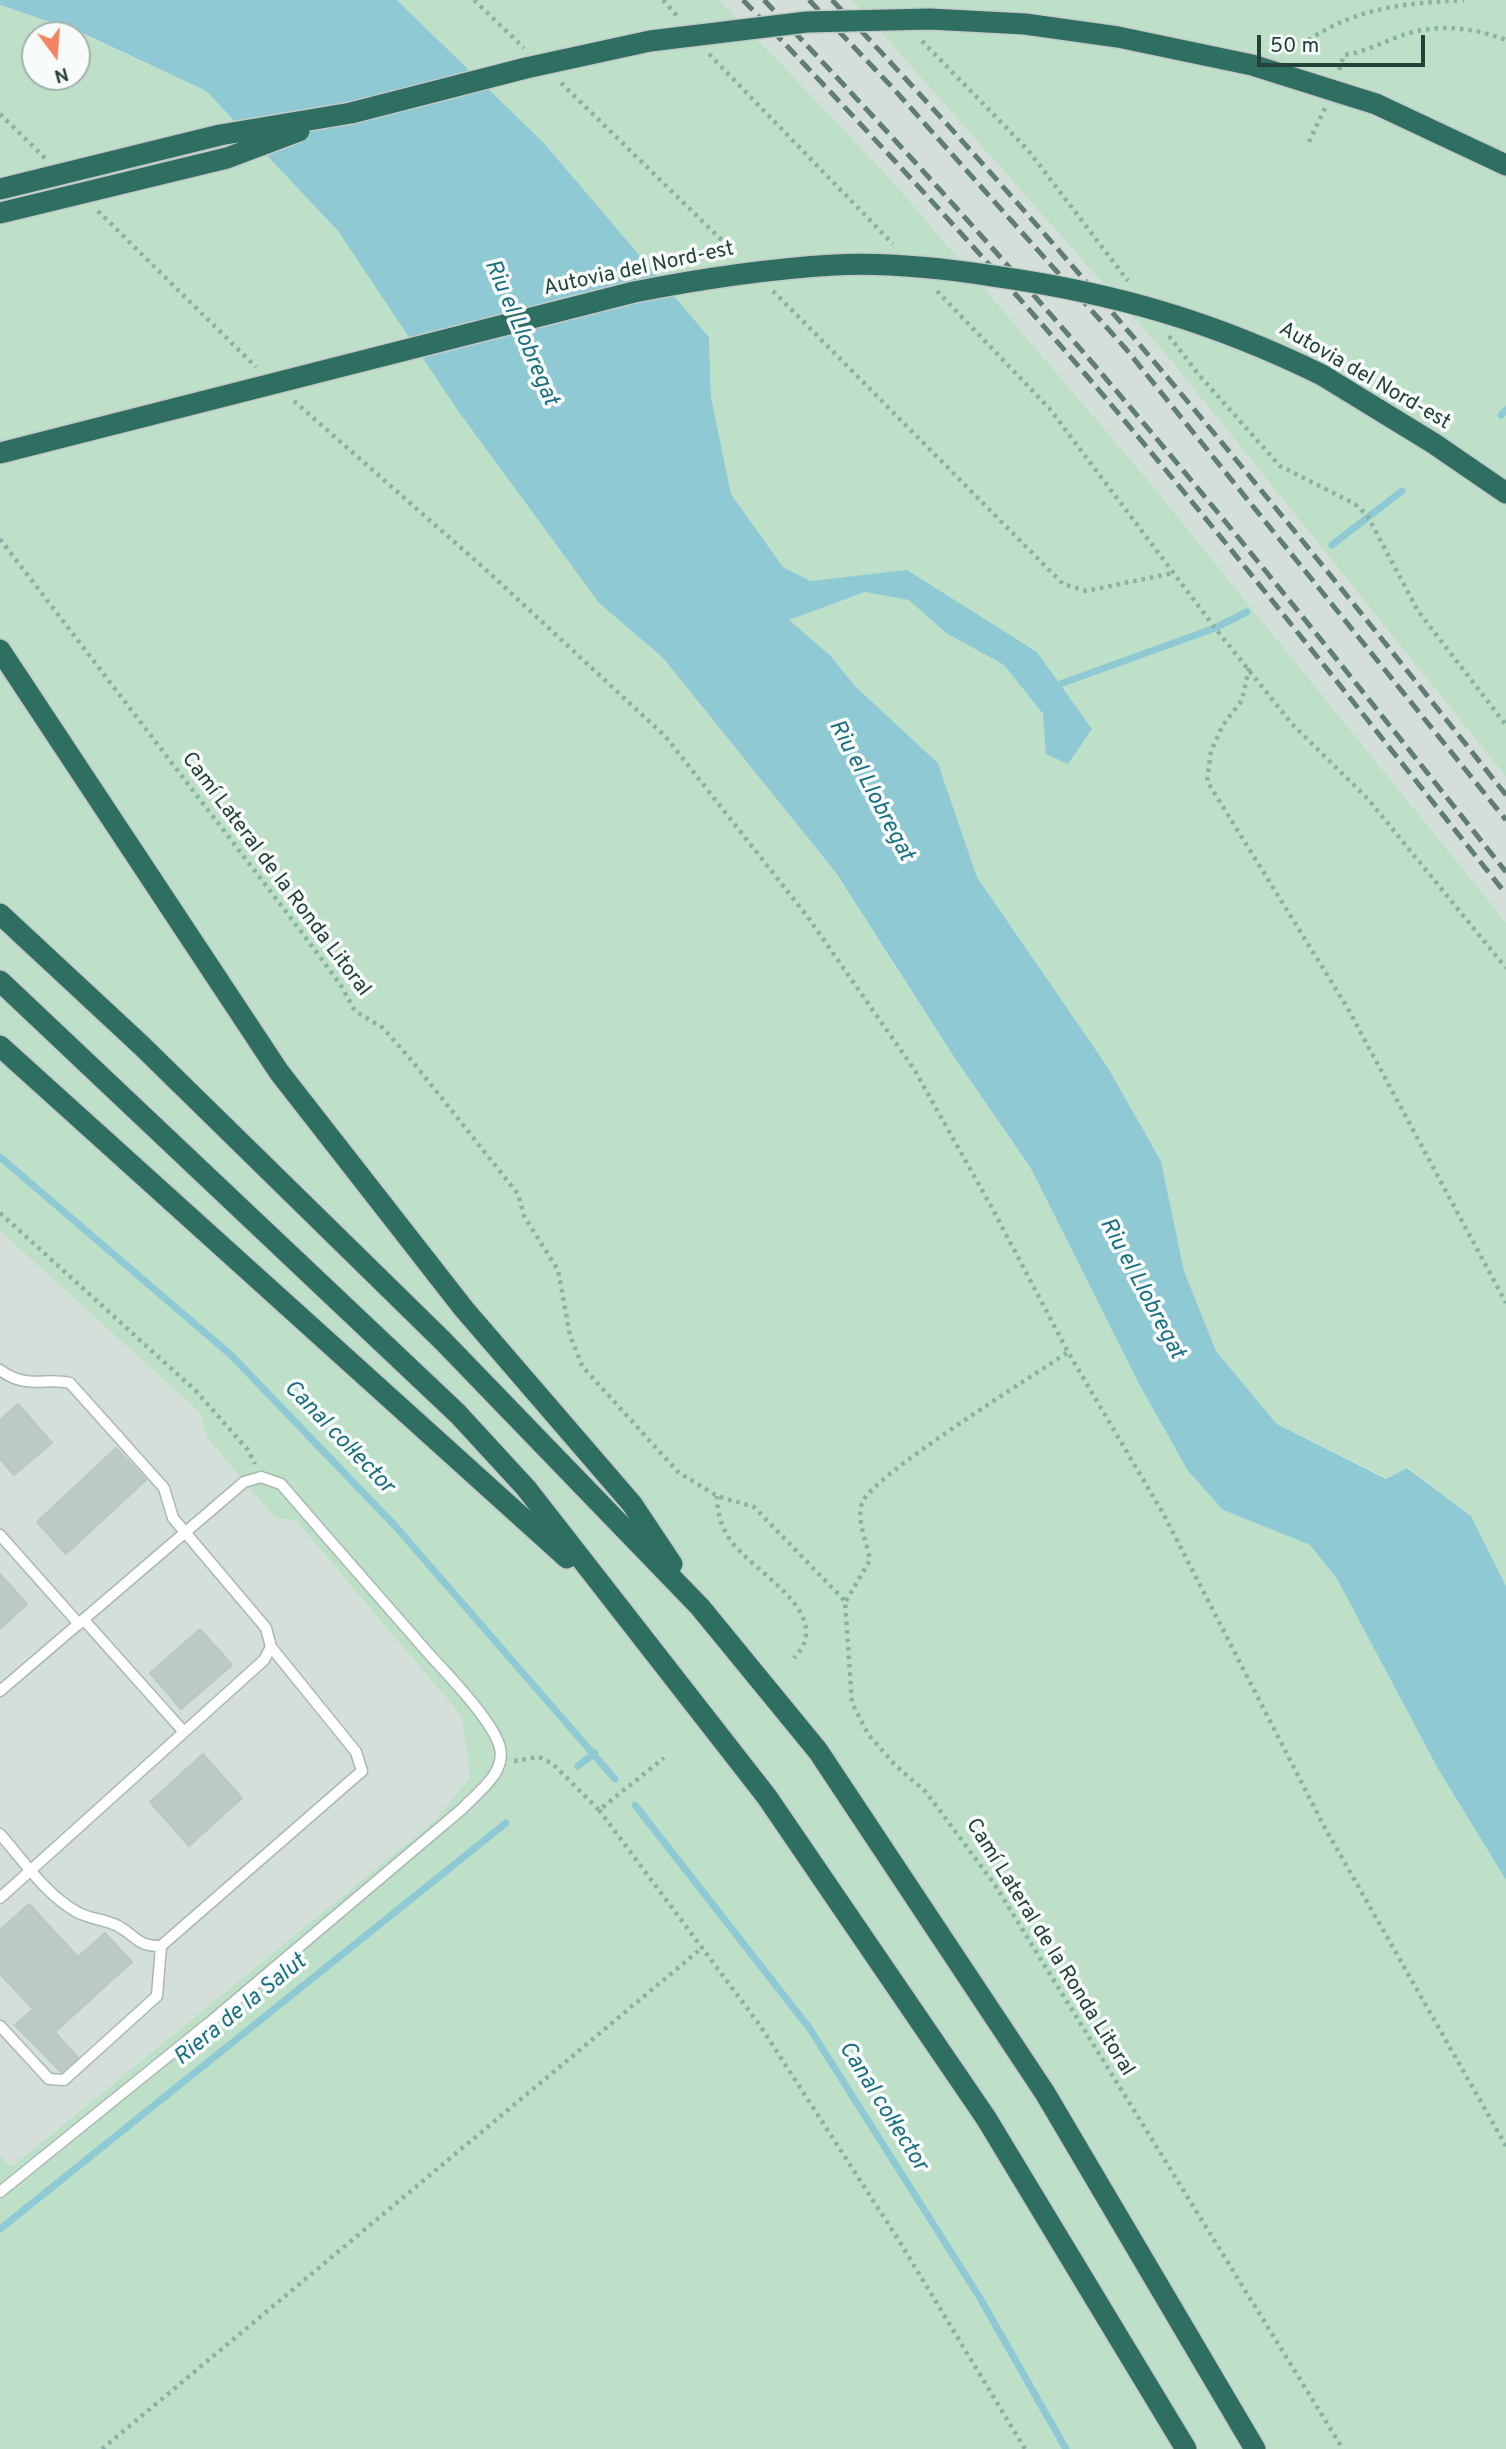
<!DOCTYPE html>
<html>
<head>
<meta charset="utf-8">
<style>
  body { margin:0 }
  #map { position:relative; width:1506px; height:2449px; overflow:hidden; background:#e6efeb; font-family:Overpass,sans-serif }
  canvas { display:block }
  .north { position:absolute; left:21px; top:21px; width:70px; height:70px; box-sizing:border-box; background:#f7fbf9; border:2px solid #a3b1ad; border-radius:50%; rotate:164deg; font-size:19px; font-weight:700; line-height:28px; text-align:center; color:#24423a }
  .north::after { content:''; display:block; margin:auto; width:24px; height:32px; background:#f4845f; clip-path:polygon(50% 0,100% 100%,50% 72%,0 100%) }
  .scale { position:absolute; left:1257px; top:35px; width:168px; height:32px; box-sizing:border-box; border:4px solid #24423a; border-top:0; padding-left:9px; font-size:21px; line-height:24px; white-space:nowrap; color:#24423a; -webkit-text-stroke:5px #f7fbf9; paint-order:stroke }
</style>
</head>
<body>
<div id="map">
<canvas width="1506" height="2449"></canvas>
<div class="north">N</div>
<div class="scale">50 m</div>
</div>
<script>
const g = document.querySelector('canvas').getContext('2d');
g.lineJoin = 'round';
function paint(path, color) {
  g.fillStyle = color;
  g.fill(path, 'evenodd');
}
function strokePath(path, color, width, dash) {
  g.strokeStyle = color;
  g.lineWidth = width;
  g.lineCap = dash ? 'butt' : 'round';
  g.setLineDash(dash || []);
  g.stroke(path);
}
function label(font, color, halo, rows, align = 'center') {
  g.font = font + ' Overpass,sans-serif';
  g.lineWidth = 7;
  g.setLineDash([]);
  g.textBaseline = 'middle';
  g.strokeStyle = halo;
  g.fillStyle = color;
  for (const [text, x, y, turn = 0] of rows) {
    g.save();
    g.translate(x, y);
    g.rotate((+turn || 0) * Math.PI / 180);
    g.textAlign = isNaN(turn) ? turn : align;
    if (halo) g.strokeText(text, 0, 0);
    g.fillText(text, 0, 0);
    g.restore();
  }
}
paint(new Path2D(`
  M720,0H852L1168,357L1506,777V922L1148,480L890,178Z
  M0,1231L199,1412L207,1438L275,1518L296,1521L462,1717L470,1777L433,1822L11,2167L0,2155Z`), '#d4dfda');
paint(new Path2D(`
  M397,0H720L890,178L1148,480L1506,922V1586L1471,1516L1408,1468L1387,1479L1277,1424L1216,1351L1184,1271L1161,1161L1107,1066L977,877L938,763L855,686L831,656L788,620L865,592L909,599L946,633L1004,665L1043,714L1068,764L1091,728L1037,652L907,571L811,581L783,567L731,494L711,397L709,337L544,143Z
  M852,0H1506V777L1168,357Z
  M0,5L81,33L206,91L338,231L458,411L599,603L663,658L835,872L954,1057L1030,1167L1140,1386L1188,1471L1223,1510L1310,1545L1337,1579L1438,1769L1506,1880V2449H0V2155L11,2167L433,1822L470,1777L462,1717L296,1521L275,1518L207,1438L199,1412L0,1231ZM35,35H77V77H35Z`), '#bfe0c8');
paint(new Path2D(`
  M0,0H397L544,143L709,337L711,397L731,494L783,567L811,581L907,570L1037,652L1092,729L1068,764L1046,754L1043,714L1004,665L946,633L909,600L865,592L789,620L831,656L855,686L938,763L977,877L1107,1066L1161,1161L1184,1271L1216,1351L1277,1424L1386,1479L1407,1468L1471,1516L1506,1586V1880L1438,1769L1337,1579L1310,1545L1223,1510L1188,1471L1140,1386L1030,1167L954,1057L836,873L663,658L599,603L458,411L338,231L206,91L82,33L0,5Z`), '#8ec9d4');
strokePath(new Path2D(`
  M1501,415L1506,410
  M1332,545L1402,491
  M1060,684L1215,628L1247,612
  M0,1157L231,1355L397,1528L615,1779
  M578,1766L595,1753
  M635,1805L810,2029L980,2298L1066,2449
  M0,2229L506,1823`), '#8ec9d4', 7);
const building = new Path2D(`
  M18,1404L52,1443L14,1475L0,1459V1420Z
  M116,1448L146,1480L66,1554L37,1522Z
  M0,1574L27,1604L0,1629Z
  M200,1629L232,1665L181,1709L150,1673Z
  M203,1754L242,1798L189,1846L150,1802Z
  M29,1904L78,1957L105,1933L132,1962L55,2032L78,2058L61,2072L15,2025L33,2009L0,1974V1930Z`);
paint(building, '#bbcac4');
strokePath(building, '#b8c9c2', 2);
const service = new Path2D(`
  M0,1370C27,1390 43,1377 70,1383L164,1488L173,1518L266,1628L271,1647
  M0,1535L79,1624
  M84,1620L184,1732
  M0,1691L244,1482L261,1477L281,1484C330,1541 380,1598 429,1654C448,1675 494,1722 500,1748C506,1773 477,1793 462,1809L209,2023L0,2192
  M0,1834C23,1860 46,1895 77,1912C89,1919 105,1919 118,1926C138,1937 136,1946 161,1946L362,1771L356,1752L271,1647L264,1660C176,1739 88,1818 0,1898
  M0,2026L49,2079L64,2080L157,1996L161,1946`);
const motorway = new Path2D(`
  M1376,104L1506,165
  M1322,375L1433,443L1506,493
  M0,650L279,1072L464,1309L632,1504L672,1564
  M0,914L142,1046L443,1341L700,1607L818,1751L1045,2093L1255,2449
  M0,981L458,1414L526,1488L767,1797L986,2118L1186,2449
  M0,1046L567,1558`);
strokePath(service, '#a8b8b2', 13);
strokePath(motorway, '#c2cac8', 24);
strokePath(new Path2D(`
  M474,0L524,48
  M663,0L679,18
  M1308,40C1362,6 1402,4 1464,0
  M922,41L1028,150L1128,281
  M709,54L893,244
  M1339,70L1344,55C1365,52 1381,43 1400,36C1436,23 1471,27 1506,40
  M561,83L737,255
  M0,114L45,158
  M1309,142L1325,108
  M98,211L256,367
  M773,291L1063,584L1086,591L1173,573
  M937,291L1049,408L1215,628L1292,724L1368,799L1506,968
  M1169,336L1199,375L1280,466L1355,504L1367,515L1418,611L1506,725
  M294,401L484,568L665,736L807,916L914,1069L991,1206L1068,1352L1164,1515L1325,1828L1506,2146
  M0,539L297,926L340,984L355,1011L383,1028L413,1062L518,1194L524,1216L558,1270L570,1335L582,1366L678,1472L717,1496L754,1507L845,1601L852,1703L868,1734L895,1765L926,1792L995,1885L1343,2449
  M1249,668L1242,700L1223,725L1211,751L1207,781L1347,1007L1506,1303
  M0,1213L196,1391L248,1450L255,1464
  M717,1496C717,1512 721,1527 731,1541C754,1573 837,1614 794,1658
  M846,1601L870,1560C867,1542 856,1520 862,1503C871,1476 1035,1375 1068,1352
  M514,1761L539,1757L553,1764L599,1810L664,1758
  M599,1810L759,2024L898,2239L1025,2449
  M102,2449L703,1947`), '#86b3a5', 4.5, [3.5, 5]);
strokePath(service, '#fff', 10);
strokePath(motorway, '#2f6f62', 21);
strokePath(new Path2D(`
  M743,0C860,122 976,247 1086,375C1230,544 1367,720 1506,894
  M764,0C878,120 989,242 1096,367C1237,532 1371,702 1506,872
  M809,0L892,87L1126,349L1506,820
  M832,0C1071,252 1290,522 1506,795`), '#5f7d75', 5, [14, 7]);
const motorwayBridge = new Path2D(`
  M0,189L220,135L351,113L526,68L650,41L807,22L930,19L1025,24L1118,37L1252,65L1376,104
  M0,213L227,158L299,131
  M0,453L634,292C700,279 767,269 834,265C887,262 941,268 993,276C1114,293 1212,321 1322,375`);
strokePath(motorwayBridge, '#c2cac8', 24, []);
strokePath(motorwayBridge, '#2f6f62', 21);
label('21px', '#24423a', '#f7fbf9', [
  ["Autovia del Nord-est",639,270,-12],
  ["Autovia del Nord-est",1364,377,30],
  ["Camí Lateral de la Ronda Litoral",275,875,53],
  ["Camí Lateral de la Ronda Litoral",1049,1948,58]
]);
label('italic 23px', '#1c6f80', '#f7fbf9', [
  ["Riu el Llobregat",520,333,67],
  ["Riu el Llobregat",870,791,62],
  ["Riu el Llobregat",1141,1289,62],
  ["Canal col·lector",338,1438,46],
  ["Riera de la Salut",241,2011,-39],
  ["Canal col·lector",882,2107,58]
]);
</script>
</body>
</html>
